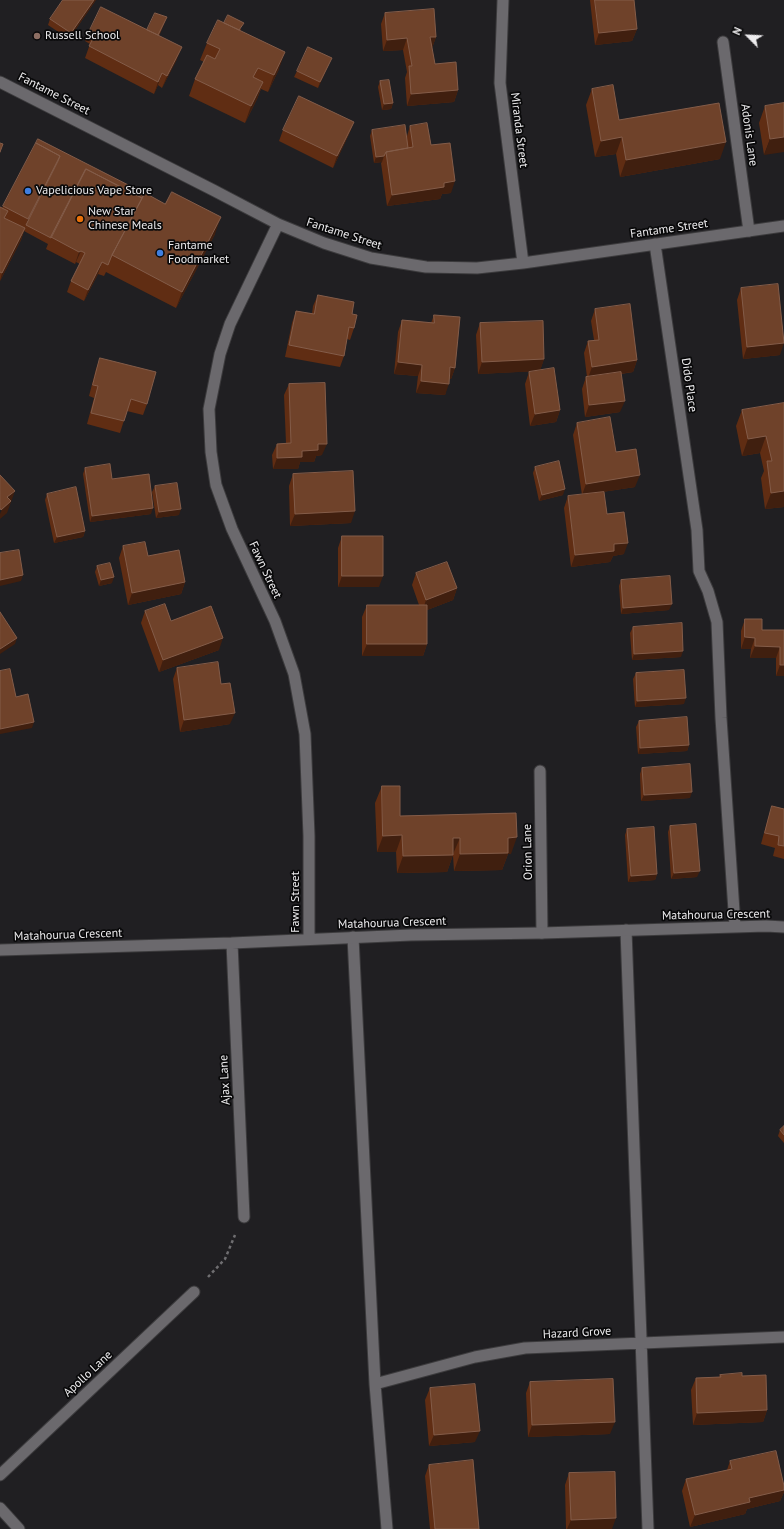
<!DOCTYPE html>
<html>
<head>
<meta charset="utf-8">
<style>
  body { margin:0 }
  #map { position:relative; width:784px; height:1529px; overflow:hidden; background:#201f22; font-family:"PT Sans",sans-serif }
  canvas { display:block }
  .north { position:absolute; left:728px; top:16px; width:40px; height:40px; -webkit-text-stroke:3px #09090a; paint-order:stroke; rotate:294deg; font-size:11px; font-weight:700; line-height:16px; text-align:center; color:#edecee }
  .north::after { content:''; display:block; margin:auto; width:14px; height:18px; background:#edecee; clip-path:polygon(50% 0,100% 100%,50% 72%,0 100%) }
</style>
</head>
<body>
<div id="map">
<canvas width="784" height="1529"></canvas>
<div class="north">N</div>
</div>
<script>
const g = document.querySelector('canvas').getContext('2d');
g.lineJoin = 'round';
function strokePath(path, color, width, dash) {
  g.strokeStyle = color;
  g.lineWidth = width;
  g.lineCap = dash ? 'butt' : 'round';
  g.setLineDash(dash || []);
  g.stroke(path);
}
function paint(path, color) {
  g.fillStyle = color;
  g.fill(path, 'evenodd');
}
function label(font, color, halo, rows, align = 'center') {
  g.font = font + ' "PT Sans",sans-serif';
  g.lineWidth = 3.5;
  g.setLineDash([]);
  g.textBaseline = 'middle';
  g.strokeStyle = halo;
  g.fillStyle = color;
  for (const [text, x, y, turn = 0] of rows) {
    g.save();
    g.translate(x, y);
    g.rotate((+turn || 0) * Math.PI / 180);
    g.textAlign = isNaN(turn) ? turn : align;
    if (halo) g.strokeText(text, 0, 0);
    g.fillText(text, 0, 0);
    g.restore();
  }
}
const service = new Path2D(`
  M723,42L749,231
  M540,771L542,933
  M626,930L648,1529
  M353,937L375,1384L387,1529
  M375,1384L475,1357L525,1348L784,1337`);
const minor = new Path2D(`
  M503,0L500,83L523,263
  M0,82L213,190L278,224L324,243L371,258L426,267L477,268L523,263L784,226
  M278,224L230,324L220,354L209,409L211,452L216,485L232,529L275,621L294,674L305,734L309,836V939
  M655,244L697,530L699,571L708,591L717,622L721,718L735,926
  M232,943L244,1217
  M0,950L232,943L411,935L542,933L766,926L784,927
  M0,1475L194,1292`);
const tertiary = new Path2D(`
  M0,1508L19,1529`);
strokePath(service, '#3c3b3d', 13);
strokePath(minor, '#3c3b3d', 13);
strokePath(tertiary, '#3c3b3d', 13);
strokePath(new Path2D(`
  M208,1277L225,1259L235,1235`), '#6f6e71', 2.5, [3, 3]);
strokePath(service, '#6b696d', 11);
strokePath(minor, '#6b696d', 11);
strokePath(tertiary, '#6b696d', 11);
paint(new Path2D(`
  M63,0H96L69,39L48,25L50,19Z
  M590,0H634L637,29L632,41L595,45Z
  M385,13L436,37L432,48L435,64L458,90L454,102L407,106L405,78L407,72L403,50L383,51L381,24Z
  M167,17L159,36L177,59L162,88L158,85L154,94L85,58L90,44L85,41L90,30H147Z
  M224,23L241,29L240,31L279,69L268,92L261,89L257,99L245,123L189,96L195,79L204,62L200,60L207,43Z
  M329,64L318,88L294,77L297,71Z
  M380,81L393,103L391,109L382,110L378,87Z
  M592,89L619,120L720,159L620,177L616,154L595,157L586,105Z
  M784,103L764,155L759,123L765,106Z
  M354,122L349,134L333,168L279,141L283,130Z
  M410,126L431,145L451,193L442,194L440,199L387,206L381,163L382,162L374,163L370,136L372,130L407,136Z
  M36,143L215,234L176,308L106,272L104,276L98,274L84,301L67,292L71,281L80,264L76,262L75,264L46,249L48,244L24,231L21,240L0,281V207L2,208Z
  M741,288L780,355L743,359L737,300Z
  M318,295L352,314L354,328L350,340L347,339L344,356L340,367L285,357L292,323L296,311L312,314L313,306Z
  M595,309L637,360L633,372L621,374L620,412L585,417L582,389L586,377H587L584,353L588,341L594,340L591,321Z
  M434,315L455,368L451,379H449L445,395L416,393L418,376L394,374L398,332L402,320L431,323Z
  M480,323L544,359L540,370L560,410L556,422L530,426L525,384L529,372L535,371L478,374L476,335Z
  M100,358L147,404L143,415L127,411L120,433L87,424L94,398L89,396L96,369Z
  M289,384L322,455L316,456L314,462H300L298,469H273L272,455L277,444L286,443L284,395Z
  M784,403V507L765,509L761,478L764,471L760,453L742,456L736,426L742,410Z
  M577,423L616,452L635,487L602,492L607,514L624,554L613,556L610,562L571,567L564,508L568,496L582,495L573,435Z
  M535,467L563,495L539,501L533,473Z
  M85,468L112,479L151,514L90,522L83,474Z
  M293,474L351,523L290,526L289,486Z
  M155,486L179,515L156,518L152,492Z
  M47,494L85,531L83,537L54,543L45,500Z
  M342,536L379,587H338V548Z
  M123,546L148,556L185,582L181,594L128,605L119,558Z
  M97,566L112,583L99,586L95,572Z
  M416,573L457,588L453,600L427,610V644L423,656H362V617L367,605H419L412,585Z
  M621,580L669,610L621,614L619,586Z
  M145,611L171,621L219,650L159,672L141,623Z
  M745,619L762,630H784V676H776V658H750L751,649H741V631Z
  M633,627L681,657L632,660L630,633Z
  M177,668L221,684L230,724L180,732L173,679Z
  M636,673L684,704L635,707L633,679Z
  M639,721L689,745L687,751L638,754L636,727Z
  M642,768L690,798L641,801L640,774Z
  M382,786L400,816L511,854H508L502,870L454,871L453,855L447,872L397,873L396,852H377L375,803Z
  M772,806L784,809V859L773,856L775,848L761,844L768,818Z
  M670,826L697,877L671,879L668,832Z
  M627,829L657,874L655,880L628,882L625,835Z
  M784,1126V1143L778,1136L780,1130Z
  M720,1375L742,1376L767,1410L763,1422L693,1425L691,1390L696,1378L719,1377Z
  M530,1382L610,1434L528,1437L526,1393Z
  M430,1388L475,1442L429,1446L425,1400Z
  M730,1461L784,1486V1492L780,1501L747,1509L745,1514L690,1527L682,1491L686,1479L727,1470Z
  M429,1465L479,1529H430L425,1476Z
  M569,1473L612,1529H566L565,1485Z`), '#602d13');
paint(new Path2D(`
  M94,0H96L69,39L71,33Z
  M637,29L632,41L595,45L599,33Z
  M430,37H436L432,48Z
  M407,38L403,50L383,51L387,40Z
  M182,47L177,59L162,88L167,76Z
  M285,52L279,69L268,92L274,75Z
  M332,58L329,64L318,88L320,82Z
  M162,73L158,85L154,94L158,82Z
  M263,82L257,99L245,123L251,106Z
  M458,90L454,102L407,106L411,94Z
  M393,103L391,109L382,110L384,104Z
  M354,122L349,134L333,168L337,156Z
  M622,137L616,154L595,157L601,141Z
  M784,137V152L764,155L770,139Z
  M726,142L720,159L620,177L626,160Z
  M60,156L56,167L26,225L28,219Z
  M384,156L382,162L374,163L376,157Z
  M455,181L451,193L442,194L440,199L387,206L392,195L444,183Z
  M221,217L215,234L176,308L182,292Z
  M25,228L21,240L0,281L2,273Z
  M81,251L76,262L75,264L79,252Z
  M102,262L98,274L84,301L88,290Z
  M784,343L780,355L743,359L747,347Z
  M544,359L540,371L478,374L482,362Z
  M637,360L633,372L588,378L592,367Z
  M398,362L422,365L418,376L394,374Z
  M450,367L455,368L451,379H446Z
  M421,381L449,384L445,395L416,393Z
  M625,401L620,412L585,417L589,405Z
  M560,410L556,422L530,426L535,414Z
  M766,436L760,453L742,456L748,439Z
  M318,444H327L322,455L316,456L314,462H300L298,469H273L277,458L302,451Z
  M640,475L635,487L582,495L586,484Z
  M565,489L563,495L539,501L542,495Z
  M15,491L7,513L0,519V514L7,497Z
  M784,491V507L765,509L771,493Z
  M153,508L151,514L90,522L92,516Z
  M181,509L179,515L156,518L159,512Z
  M355,511L351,523L290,526L295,514Z
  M85,531L83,537L54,543L57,537Z
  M628,543L624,554L613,556L610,562L571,567L575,555L614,544Z
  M23,575L21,581L0,586V580Z
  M342,576H383L379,587H338Z
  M114,577L112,583L99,586L101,580Z
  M185,582L181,594L128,605L132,593Z
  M457,588L453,600L422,612L426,600Z
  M672,604L669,610L621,614L623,608Z
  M745,637L755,638L751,649H741Z
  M17,638L15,644L0,654V649Z
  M223,638L219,650L159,672L163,660Z
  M367,644H427L423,656H362Z
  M755,646L780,647L776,658H750Z
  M683,651L681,657L632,660L634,654Z
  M780,665H784V676H776Z
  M686,698L684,704L635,707L637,701Z
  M235,713L230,724L180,732L184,720Z
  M34,722L32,728L0,734V729Z
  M689,745L687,751L638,754L640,748Z
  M692,792L690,798L641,801L644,795Z
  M402,835L396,852H377L383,836Z
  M517,837L511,854H508L502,870L454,871L460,854L508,838Z
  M453,838H460L453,854Z
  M453,855L447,872L397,873L403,856Z
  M700,871L697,877L671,879L674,873Z
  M657,874L655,880L628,882L631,876Z
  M767,1410L763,1422L693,1425L697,1413Z
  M615,1422L610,1434L528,1437L532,1425Z
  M480,1431L475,1442L429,1446L434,1435Z
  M784,1490V1492L780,1501L747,1509L745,1514L690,1527L695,1515L749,1498Z
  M616,1518L612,1529H567L571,1520Z`), '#401f0f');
const building = new Path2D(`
  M63,0H94L71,33L50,19Z
  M595,0H634L637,29L599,33Z
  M101,7L182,47L167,76L162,73L158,82L89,46L96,33L90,30Z
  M434,9L436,37H430L435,64L456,62L458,90L411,94L409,66H412L407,38L387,40L385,13Z
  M155,13L167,17L158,35L147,30Z
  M228,15L244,23L239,30L224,23Z
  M218,20L285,52L274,75L258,68L253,77L263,82L251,106L195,79L207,55L215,59L220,49L207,43Z
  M308,47L332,58L320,82L297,71Z
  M389,80L393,103L384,104L380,81Z
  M613,85L619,120L719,103L726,142L626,160L622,137L601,141L592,89Z
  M299,96L354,122L337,156L283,130Z
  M784,103V137L770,139L765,106Z
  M427,123L431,145L450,143L455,181L444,183V187L392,195L386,152L413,147L410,126Z
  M405,125L408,148L386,152L384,156L376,157L372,130Z
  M38,139L144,193L142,198L86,169L51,238L26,225L58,161L60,156L36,143Z
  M0,143L3,144L0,152Z
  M36,143L60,156L28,219L3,206Z
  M86,169L142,198L112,255L108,265L102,262L88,290L71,281L85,253L81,251L79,252L51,237Z
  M172,192L221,217L182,292L112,255L145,193L165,204Z
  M0,207L8,211L4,218L25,228L2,273L0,272Z
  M778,284L784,343L747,347L741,288Z
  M318,295L354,302L352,314L357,315L354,328L349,327L344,356L289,345L296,311L314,314Z
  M630,304L637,360L592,367L588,341L599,340L595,309Z
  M434,315L460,317L455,368L450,367L449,384L421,381L422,365L398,362L402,320L434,323Z
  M543,321L544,359L482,362L480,323Z
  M100,358L156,372L147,404L131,399L124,421L91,413L98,386L93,385Z
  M554,368L560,410L535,414L529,372Z
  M621,372L625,401L589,405L586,377Z
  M325,383L327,444H318V450L302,451V457L277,458V444L291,443L289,384Z
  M784,403V491L771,493L767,461H772L766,436L748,439L742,410Z
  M610,417L616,452L636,449L640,475L586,484L577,423Z
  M559,461L565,489L542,495L535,467Z
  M110,464L112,479L149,474L153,508L92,516L85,468Z
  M353,471L355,511L295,514L293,474Z
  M0,475L15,491L7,497L11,501L1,510L0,508Z
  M177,483L181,509L159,512L155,486Z
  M76,487L85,531L57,537L47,494Z
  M604,492L607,514L624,512L628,543L614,544V551L575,555L568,496Z
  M342,536H383V576H342Z
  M145,542L148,556L179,550L185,582L132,593L123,546Z
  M19,550L23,575L0,580V553Z
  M447,562L457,588L426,600L416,573Z
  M110,563L114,577L101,580L97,566Z
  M670,576L672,604L623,608L621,580Z
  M165,604L171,621L211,606L223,638L163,660L145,611Z
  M367,605H427V644H367Z
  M0,612L17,638L0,649Z
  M745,619H762V630H784V665H780V647L755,646V638L745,637Z
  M682,623L683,651L634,654L633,627Z
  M218,662L221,684L230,683L235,713L184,720L177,668Z
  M10,669L16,697L28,694L34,722L0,729V671Z
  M684,670L686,698L637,701L636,673Z
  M687,717L689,745L640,748L639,721Z
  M690,764L692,792L644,795L642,768Z
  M382,786H400V816L516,813L517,837L508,838V853L460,854V838H453V855L403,856L402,835L383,836Z
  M772,806L784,809V846L778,845L779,836L765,833Z
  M696,824L700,871L674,873L670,826Z
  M654,827L657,874L631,876L627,829Z
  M784,1126V1135L780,1130Z
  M742,1373V1376L766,1375L767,1410L697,1413L696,1378L721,1377L720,1375Z
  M613,1379L615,1422L532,1425L530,1382Z
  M475,1384L480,1431L434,1435L430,1388Z
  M776,1451L784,1486V1490L749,1498L750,1502L695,1515L686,1479L732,1469L730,1461Z
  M473,1460L479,1529H435L429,1465Z
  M615,1472L616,1518L571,1520L569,1473Z`);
paint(building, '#6f422a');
strokePath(building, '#835c49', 1);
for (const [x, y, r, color] of [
  [37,36,4,"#8d6e63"],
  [28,191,4,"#3f7fe0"],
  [80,219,4,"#e8710a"],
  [160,253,4,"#3f7fe0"]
]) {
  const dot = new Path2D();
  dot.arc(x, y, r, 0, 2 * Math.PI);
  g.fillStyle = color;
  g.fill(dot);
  strokePath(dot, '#09090a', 1.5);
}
label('12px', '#edecee', '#09090a', [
  ["Russell School",45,36],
  ["Vapelicious Vape Store",36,191],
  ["New Star",88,212],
  ["Chinese Meals",88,226],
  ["Fantame",168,246],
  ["Foodmarket",168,260]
], 'left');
label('12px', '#edecee', '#09090a', [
  ["Fantame Street",54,94,27],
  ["Miranda Street",519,130,83],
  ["Adonis Lane",749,135,82],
  ["Fantame Street",669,229,-8],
  ["Fantame Street",344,234,18],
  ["Dido Place",689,385,82],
  ["Fawn Street",265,570,65],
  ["Orion Lane",528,852,-91],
  ["Fawn Street",296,902,-90],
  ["Matahourua Crescent",716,915,-1],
  ["Matahourua Crescent",392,923,-2],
  ["Matahourua Crescent",68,935,-2],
  ["Ajax Lane",225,1080,-93],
  ["Hazard Grove",577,1333,-3],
  ["Apollo Lane",88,1374,-43]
]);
</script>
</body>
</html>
